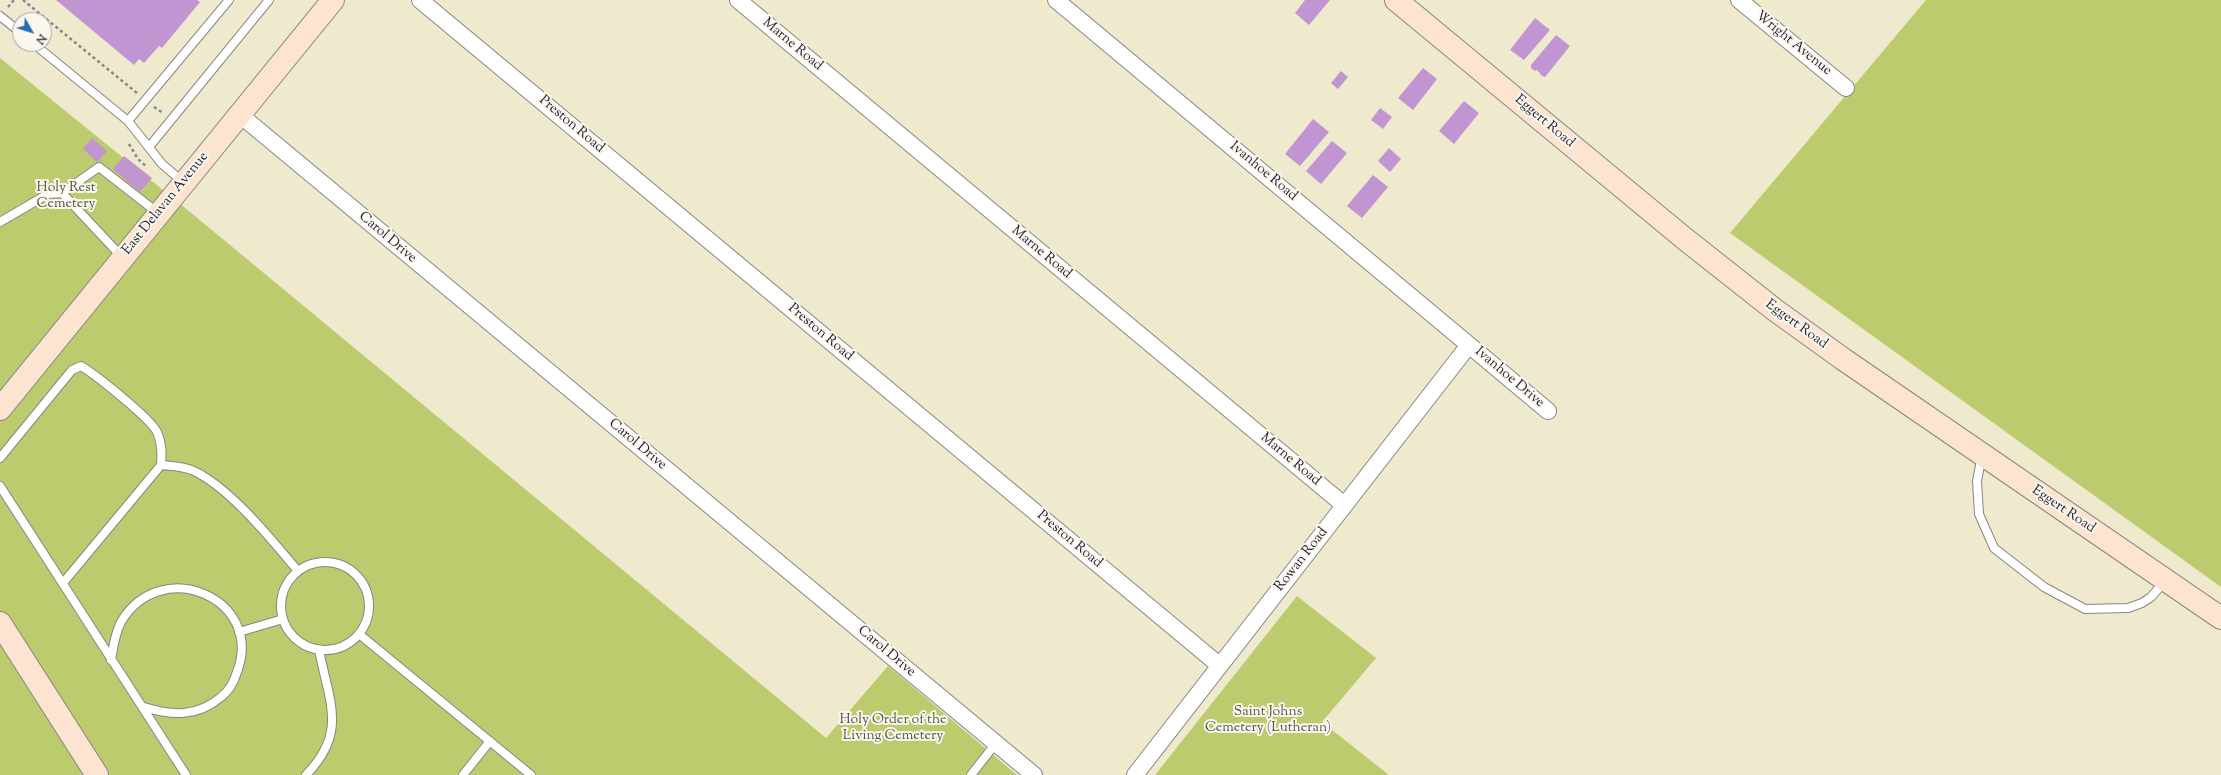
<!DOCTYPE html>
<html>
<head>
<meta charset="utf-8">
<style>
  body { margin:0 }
  #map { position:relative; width:2221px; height:775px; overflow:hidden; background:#efe9ce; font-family:"Sorts Mill Goudy",serif }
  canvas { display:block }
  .north { position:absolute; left:12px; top:12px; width:40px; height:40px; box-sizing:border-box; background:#fbf7ec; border:1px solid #a4a2a5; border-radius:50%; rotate:129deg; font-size:11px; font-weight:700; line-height:16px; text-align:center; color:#22223b }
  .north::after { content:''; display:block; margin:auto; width:14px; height:18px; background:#1f6fb2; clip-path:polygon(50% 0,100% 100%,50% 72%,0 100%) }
</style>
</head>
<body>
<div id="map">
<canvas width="2221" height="775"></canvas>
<div class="north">N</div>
</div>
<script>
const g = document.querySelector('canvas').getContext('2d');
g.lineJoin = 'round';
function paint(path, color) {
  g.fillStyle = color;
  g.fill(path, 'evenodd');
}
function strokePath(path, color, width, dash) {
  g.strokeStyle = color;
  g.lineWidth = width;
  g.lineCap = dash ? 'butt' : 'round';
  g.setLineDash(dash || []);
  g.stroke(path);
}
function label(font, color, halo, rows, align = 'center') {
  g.font = font + ' "Sorts Mill Goudy",serif';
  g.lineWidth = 4;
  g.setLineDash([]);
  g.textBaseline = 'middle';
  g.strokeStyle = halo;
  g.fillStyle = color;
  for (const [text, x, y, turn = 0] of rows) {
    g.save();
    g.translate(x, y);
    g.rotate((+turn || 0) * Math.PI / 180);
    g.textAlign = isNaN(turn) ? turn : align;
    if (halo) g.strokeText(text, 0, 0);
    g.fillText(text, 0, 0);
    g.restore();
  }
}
paint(new Path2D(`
  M1926,0H2221V587L1730,233Z
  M0,58L184,207L826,738L888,666L1017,775H0Z
  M1297,596L1376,658L1322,722L1389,775H1155Z`), '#bccb6d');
paint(new Path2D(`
  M56,0H197L200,2L162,48L159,46L144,63L139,59L134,65Z
  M1305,0H1330L1309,25L1295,13Z
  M1535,18L1550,30L1524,60L1510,50Z
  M1556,35L1570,46L1545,77L1542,76L1537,70L1535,71L1531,68V65Z
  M1423,68L1437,79L1413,110L1398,98Z
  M1341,71L1348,77L1338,89L1331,83Z
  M1464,101L1479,113L1454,144L1439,131Z
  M1380,108L1392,117L1383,129L1371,120Z
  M1313,119L1329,132L1300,166L1285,154Z
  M92,138L107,151L97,162L83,149Z
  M1332,141L1347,153L1321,184L1306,171Z
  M1389,148L1401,159L1390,172L1378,161Z
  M124,156L152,178L140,192L113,169Z
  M1373,175L1388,187L1362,218L1347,206Z`), '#c095d2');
const lane = new Path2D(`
  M0,16L20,32
  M34,44L128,121L162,164L183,182
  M128,121L229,0
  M149,147L269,0
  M62,193L99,167L158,213
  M0,222L48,194L62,193L122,257
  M1982,455L1977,481L1979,514L1994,548L2044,587L2085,609L2128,608L2142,603L2151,597L2165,581
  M0,458L72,370L81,366C96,375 150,418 157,432C162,443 162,453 161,465C172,466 184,466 194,471C230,488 272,540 298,571
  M0,486L186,775
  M281 606a44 44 0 1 1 88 0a44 44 0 1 1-88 0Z
  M63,583L161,465
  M239,632L283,619
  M359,634L531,775
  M111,660C113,648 115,633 121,622C161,554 265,599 237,672C234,682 229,691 221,697C197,717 173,716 144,707
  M306,775C348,732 329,702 319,650
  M463,775L490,741
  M971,775L996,743`);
const street = new Path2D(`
  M420,0L1219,665
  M738,0L1344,505
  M1056,0L1548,411
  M1739,0L1846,88
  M239,114L1034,775
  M1135,775L1469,345`);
const secondary = new Path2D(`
  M1396,0L1685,239L1775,310L1843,359L2221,618
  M0,409L333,0
  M0,623L97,775`);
strokePath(lane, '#888684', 10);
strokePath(street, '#888684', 18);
strokePath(secondary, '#888684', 24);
strokePath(new Path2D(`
  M23,0L137,93
  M8,7L14,0
  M154,107L163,113
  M129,144L138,159L147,167`), '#888684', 2.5, [3, 3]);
strokePath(lane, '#fff', 8);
strokePath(street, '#fff', 16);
strokePath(secondary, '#fde4d0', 22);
label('14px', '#22223b', '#fbf7ec', [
  ["Wright Avenue",1793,44,39],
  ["Marne Road",792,45,40],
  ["Eggert Road",1544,122,40],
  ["Preston Road",571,125,40],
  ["Ivanhoe Road",1263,172,40],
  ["East Delavan Avenue",166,204,-51],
  ["Carol Drive",387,238,40],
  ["Marne Road",1041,253,40],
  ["Eggert Road",1796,325,36],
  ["Preston Road",820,333,40],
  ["Ivanhoe Drive",1509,378,40],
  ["Carol Drive",637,445,40],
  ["Marne Road",1290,460,40],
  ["Eggert Road",2063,510,34],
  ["Preston Road",1069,540,40],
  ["Rowan Road",1302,560,-52],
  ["Carol Drive",886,652,40]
]);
label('14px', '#50554a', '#fbf7ec', [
  ["Holy Rest",66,189],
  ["Cemetery",66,205],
  ["Saint Johns",1268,713],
  ["Cemetery (Lutheran)",1268,729],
  ["Holy Order of the",893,721],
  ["Living Cemetery",893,737]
]);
</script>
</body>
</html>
